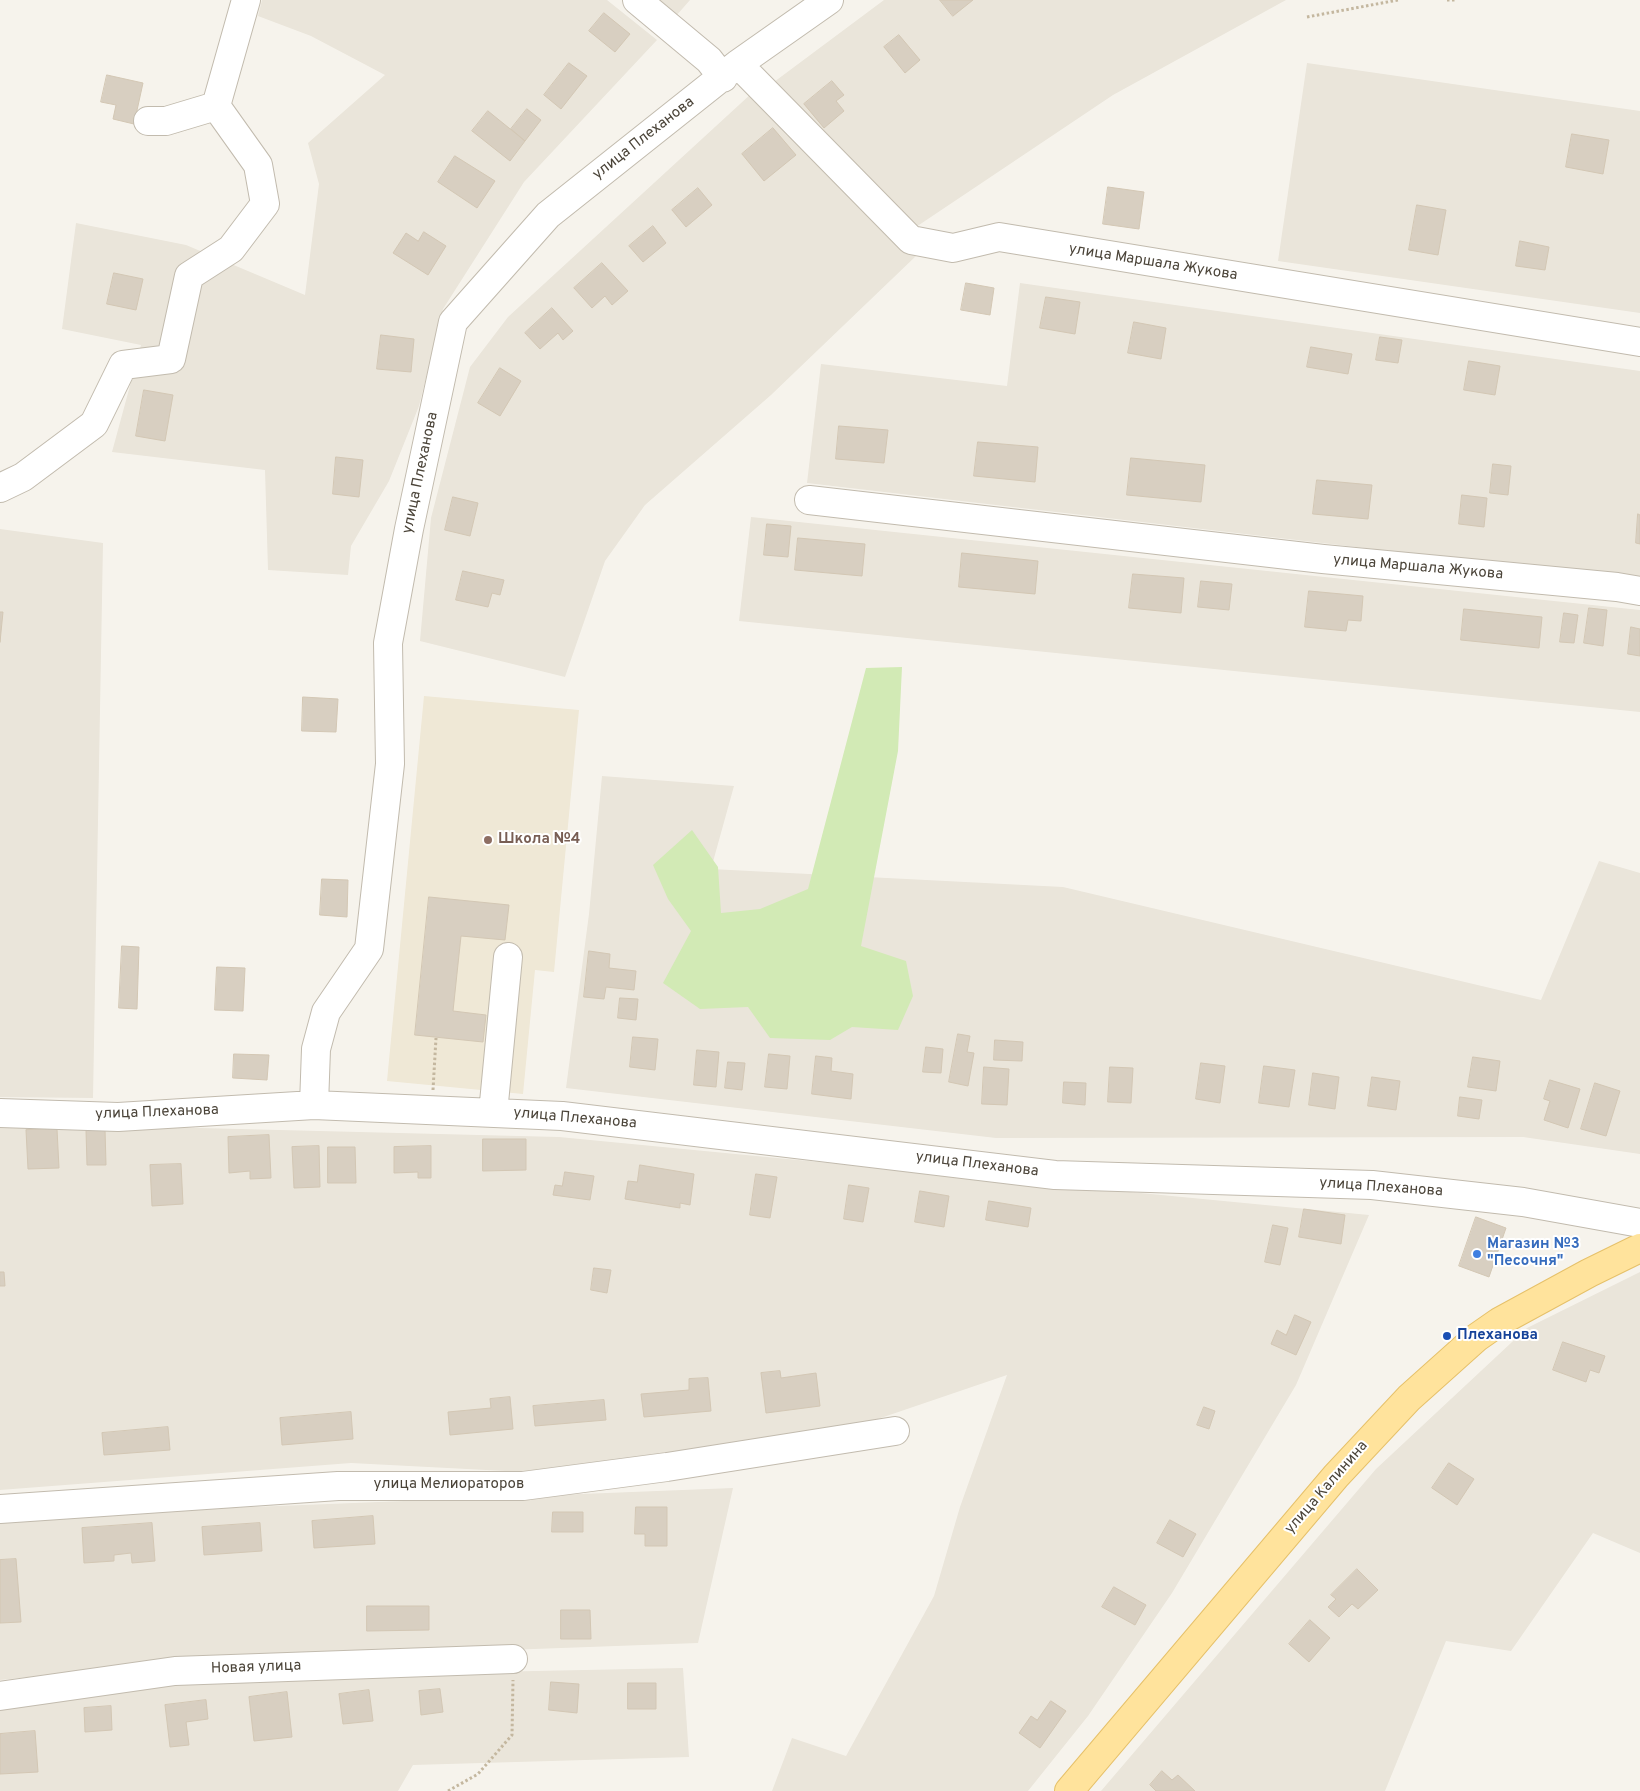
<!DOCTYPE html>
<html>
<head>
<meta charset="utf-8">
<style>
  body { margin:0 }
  canvas { display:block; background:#f6f3ec }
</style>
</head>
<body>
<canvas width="1640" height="1791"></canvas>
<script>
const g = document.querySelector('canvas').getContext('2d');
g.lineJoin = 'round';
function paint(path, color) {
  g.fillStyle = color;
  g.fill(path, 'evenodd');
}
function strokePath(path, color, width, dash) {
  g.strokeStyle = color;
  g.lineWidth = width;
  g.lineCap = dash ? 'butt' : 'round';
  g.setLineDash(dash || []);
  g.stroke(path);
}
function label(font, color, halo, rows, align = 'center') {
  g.font = font + ' Overpass,sans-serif';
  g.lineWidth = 4;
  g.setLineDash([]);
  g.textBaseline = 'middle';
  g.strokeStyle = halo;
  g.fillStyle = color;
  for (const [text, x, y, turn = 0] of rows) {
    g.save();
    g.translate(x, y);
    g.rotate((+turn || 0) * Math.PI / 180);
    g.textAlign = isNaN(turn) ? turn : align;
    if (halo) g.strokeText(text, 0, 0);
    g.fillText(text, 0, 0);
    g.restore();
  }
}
paint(new Path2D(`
  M262,0H607L657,40L524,182L443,309L419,406L389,481L351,546L348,575L268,570L265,470L112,452L141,345L62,329L76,223L186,245L305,295L319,184L308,143L385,75L311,36L258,16Z
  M655,0H690L676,16Z
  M884,0H1286L1113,95L913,229L774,82Z
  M1307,63L1640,111V313L1278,261Z
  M752,93L916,256L771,395L645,505L605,561L565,677L420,641L431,518L470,367L508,317Z
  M1020,283L1640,371V580L807,483L821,364L1007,386Z
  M751,517L1640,610V712L739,621Z
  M0,529L103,543L93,1098L0,1097Z
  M602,776L734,786L711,869L1063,887L1541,1000L1599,861L1640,873V1154L1523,1137L996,1138L566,1088L589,914Z
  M0,1123L559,1137L1369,1215L1296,1385L1172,1593L1088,1716L1028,1791H772L792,1738L846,1756L934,1596L960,1507L1007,1375L866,1423L673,1461L525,1472L351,1463L0,1490Z
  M1640,1272V1553L1593,1533L1511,1651L1446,1641L1385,1791H1101L1376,1469L1527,1328Z
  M733,1488L698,1643L179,1662L0,1680V1517Z
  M683,1668L689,1757L413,1765L398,1791H0V1705L191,1678Z`), '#eae5da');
paint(new Path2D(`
  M424,696L579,710L554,972L535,970L523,1094L387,1081Z`), '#efe8d6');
paint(new Path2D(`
  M902,667L898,751L861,946L906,961L913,996L898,1030L852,1027L830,1040L770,1038L748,1007L700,1009L663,983L691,931L668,899L653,865L692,830L718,867L721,913L760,909L808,889L866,668Z`), '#d2eab5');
const building = new Path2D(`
  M940,0H973L953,16Z
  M604,13L630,34L615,52L589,31Z
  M899,35L920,60L905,73L884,47Z
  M569,63L587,76L561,109L544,95Z
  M107,75L143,83L134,124L113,119L116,105L101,102Z
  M832,81L844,95L836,101L844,111L824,128L804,104Z
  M527,109L541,120L525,141L511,129Z
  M488,111L525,141L510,161L472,131Z
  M773,128L796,155L764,181L742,154Z
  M1572,134L1609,140L1603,174L1566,167Z
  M455,156L495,181L477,208L438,182Z
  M1108,187L1144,192L1139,229L1103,224Z
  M698,188L712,205L686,227L672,210Z
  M1417,205L1446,210L1438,255L1409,250Z
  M653,226L666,243L643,262L629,246Z
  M424,232L446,246L428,275L393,253L406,233L418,241Z
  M1520,241L1549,247L1545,270L1516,266Z
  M602,263L628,291L612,305L605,296L592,308L574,288Z
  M114,273L143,279L136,310L107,304Z
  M966,283L994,288L990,315L961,310Z
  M1046,297L1080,302L1075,334L1040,328Z
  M552,308L573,331L563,340L558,333L540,349L525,333Z
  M1134,322L1166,328L1161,359L1128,353Z
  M381,335L414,339L411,372L377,369Z
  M1380,337L1402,340L1398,363L1376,360Z
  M1311,347L1352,354L1348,374L1307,367Z
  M1469,361L1500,366L1495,395L1464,390Z
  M500,368L521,381L500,416L478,403Z
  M144,390L173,395L165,441L136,436Z
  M839,426L888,430L884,463L836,459Z
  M978,442L1038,447L1035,482L974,476Z
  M336,457L363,460L359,497L333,494Z
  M1131,458L1205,465L1201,502L1127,495Z
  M1493,464L1511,466L1508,495L1490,493Z
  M1317,480L1372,485L1368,519L1313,514Z
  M1462,495L1487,498L1484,527L1459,524Z
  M453,497L478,503L470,536L445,530Z
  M1638,514L1640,515V544L1636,543Z
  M767,524L791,526L788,557L764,555Z
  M798,538L865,544L862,576L795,570Z
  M962,553L1038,561L1035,594L959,587Z
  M463,571L504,580L500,595L492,593L488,607L456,600Z
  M1133,574L1184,578L1181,613L1129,608Z
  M1201,581L1232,584L1229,610L1198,607Z
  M1309,591L1363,596L1361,621L1348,620L1346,631L1305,627Z
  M1589,608L1607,610L1603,646L1584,643Z
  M1464,609L1542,617L1539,648L1461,640Z
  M0,612H3L0,642Z
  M1564,613L1578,615L1574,643L1560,642Z
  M1631,627L1640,629V656L1628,654Z
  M303,697L338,699L336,732L302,731Z
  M322,879L348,880L347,917L320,915Z
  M429,897L509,905L505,940L461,936L453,1011L486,1015L483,1042L415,1035Z
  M122,946L139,947L137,1009L119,1008Z
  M589,951L610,954L609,968L636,971L634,990L606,987L604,999L584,997Z
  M217,967L245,968L243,1011L215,1010Z
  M620,998L638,999L636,1020L618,1018Z
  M958,1034L970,1036L967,1052L974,1053L968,1086L949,1082Z
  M633,1037L658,1039L655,1070L630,1067Z
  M995,1040L1023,1042L1022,1061L994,1060Z
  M926,1047L943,1049L941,1073L923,1072Z
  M697,1050L719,1052L716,1087L694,1085Z
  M234,1054L269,1055L267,1080L233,1078Z
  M769,1054L790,1056L787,1089L765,1087Z
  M816,1056L832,1058L831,1071L853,1074L851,1099L812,1094Z
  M1473,1057L1500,1061L1496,1091L1468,1087Z
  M728,1062L745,1063L742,1090L725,1088Z
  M1201,1063L1225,1066L1220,1103L1196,1099Z
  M1264,1066L1295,1070L1289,1107L1259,1103Z
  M984,1067L1009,1069L1007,1105L982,1104Z
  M1110,1067L1133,1068L1131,1103L1108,1102Z
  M1313,1073L1339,1077L1335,1109L1309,1105Z
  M1372,1077L1400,1081L1396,1110L1368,1106Z
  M1550,1080L1580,1089L1568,1128L1544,1120L1550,1101L1544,1099Z
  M1064,1082L1086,1083L1085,1105L1063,1103Z
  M1595,1083L1620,1091L1606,1136L1581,1129Z
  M1460,1097L1482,1100L1479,1119L1458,1116Z
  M57,1129L59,1168L28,1169L26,1130Z
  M105,1129L106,1165H87L86,1130Z
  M269,1135L271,1178L250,1179V1171L229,1173L228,1137Z
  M483,1139H526V1170L483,1171Z
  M319,1146L320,1187L294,1188L292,1147Z
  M431,1146V1178H418V1172L394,1173V1147Z
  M328,1147H355L356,1183H328Z
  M181,1164L183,1204L152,1206L150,1165Z
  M640,1165L694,1174L690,1205L680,1203V1208L625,1199L628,1181L637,1182Z
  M565,1172L594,1176L590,1200L553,1195L555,1185L562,1186Z
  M756,1174L777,1177L770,1218L750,1215Z
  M849,1185L869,1188L863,1222L844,1219Z
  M920,1191L949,1196L944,1227L915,1222Z
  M989,1201L1031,1208L1028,1227L986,1220Z
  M1304,1209L1345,1215L1341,1244L1299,1237Z
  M1476,1217L1506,1228L1489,1277L1459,1266Z
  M1273,1225L1288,1228L1280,1265L1265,1262Z
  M594,1268L611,1270L607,1293L591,1290Z
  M0,1272H4L5,1286H0Z
  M1295,1315L1311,1322L1296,1355L1271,1344L1277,1330L1286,1335Z
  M1563,1342L1605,1356L1599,1373L1590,1370L1586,1382L1553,1370Z
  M780,1371L781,1378L816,1373L820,1406L766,1413L761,1373Z
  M708,1378L711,1411L644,1417L641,1394L689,1390V1379Z
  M510,1397L513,1429L450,1435L448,1412L491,1408L490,1399Z
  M604,1400L606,1420L535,1426L533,1406Z
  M1204,1407L1215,1411L1209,1429L1197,1425Z
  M351,1412L353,1439L282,1445L280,1418Z
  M168,1427L170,1450L104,1455L102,1433Z
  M1449,1463L1474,1479L1457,1505L1432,1488Z
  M636,1507H667V1546H645V1534H635Z
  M553,1512H583V1532H552Z
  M373,1516L375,1544L314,1548L312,1521Z
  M1170,1520L1196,1534L1183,1557L1157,1543Z
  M152,1523L155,1561L132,1563L131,1553L114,1555V1561L84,1563L82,1528Z
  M260,1523L262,1551L204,1555L202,1527Z
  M16,1559L21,1622L0,1623V1560Z
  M1357,1569L1378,1590L1358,1609L1352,1604L1339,1617L1328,1607L1336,1599L1331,1595Z
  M1114,1587L1146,1605L1135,1625L1102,1607Z
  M367,1606H429V1630L367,1631Z
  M561,1610H590L591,1639H561Z
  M1310,1620L1330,1638L1309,1662L1289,1644Z
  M551,1682L579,1684L577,1713L549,1710Z
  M628,1683H656V1709H628Z
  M440,1689L443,1712L421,1715L419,1691Z
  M369,1690L373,1721L343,1724L339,1694Z
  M287,1692L292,1737L254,1741L249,1697Z
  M206,1700L208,1719L186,1722L189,1745L170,1747L165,1705Z
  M1051,1701L1066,1711L1040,1748L1019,1733L1031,1716L1037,1720Z
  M111,1706L112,1730L85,1732L84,1708Z
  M35,1731L38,1772L0,1774V1734Z
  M1162,1771L1172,1780L1178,1775L1195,1791H1156L1150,1785Z`);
paint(building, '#d8cfc1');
strokePath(building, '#d3c7b4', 1);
const minor = new Path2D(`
  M637,0L709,60L723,78
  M738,64L911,240L953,248L999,237L1640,342
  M148,121H166L216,106
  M0,488L23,477L94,424L123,365L171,359L189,276L231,249L265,204L258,165L216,106L246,0
  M809,500L1323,559L1617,587L1640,591
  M314,1105L316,1049L326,1012L369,949L390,764L388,643L409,529L453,322L548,215L738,64L829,0
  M0,1113L118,1117L314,1105L562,1116L1055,1175L1372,1185L1523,1202L1640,1223
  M493,1113L508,957
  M0,1509L338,1486H523L667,1467L895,1431
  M0,1696L175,1671L513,1659`);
const major = new Path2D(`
  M1069,1791L1336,1476L1409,1398L1476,1338L1499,1322L1589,1273L1640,1248`);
strokePath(minor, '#c2bbae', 30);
strokePath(major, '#e6c16a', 30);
strokePath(new Path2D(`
  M1447,0H1455
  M1307,17L1398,0
  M433,1090L436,1038
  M448,1791L478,1774L512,1735L513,1680`), '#c4b79f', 3, [2.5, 2.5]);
strokePath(minor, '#fff', 28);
strokePath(major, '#ffe39c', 28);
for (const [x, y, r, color] of [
  [488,840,5,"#8d6e63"],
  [1477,1254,5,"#3f7fe0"],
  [1447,1336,5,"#1a4fb4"]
]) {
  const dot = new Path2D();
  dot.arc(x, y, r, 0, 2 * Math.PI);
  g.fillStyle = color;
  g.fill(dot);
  strokePath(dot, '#fff', 2);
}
label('15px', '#4b4439', '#fff', [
  ["улица Плеханова",644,139,-38],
  ["улица Маршала Жукова",1153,263,9],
  ["улица Плеханова",421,473,-78],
  ["улица Маршала Жукова",1418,568,5],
  ["улица Плеханова",157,1113,-2],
  ["улица Плеханова",575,1119,5],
  ["улица Плеханова",977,1165,7],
  ["улица Плеханова",1381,1188,4],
  ["улица Мелиораторов",449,1485],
  ["улица Калинина",1327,1488,-49],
  ["Новая улица",256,1668,-2]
]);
label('bold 15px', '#785e54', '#fff', [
  ["Школа №4",498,840]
], 'left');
label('bold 15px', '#366cbe', '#fff', [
  ["Магазин №3",1487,1245],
  ["\"Песочня\"",1487,1262]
], 'left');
label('bold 15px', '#164399', '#fff', [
  ["Плеханова",1457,1336]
], 'left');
</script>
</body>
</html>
